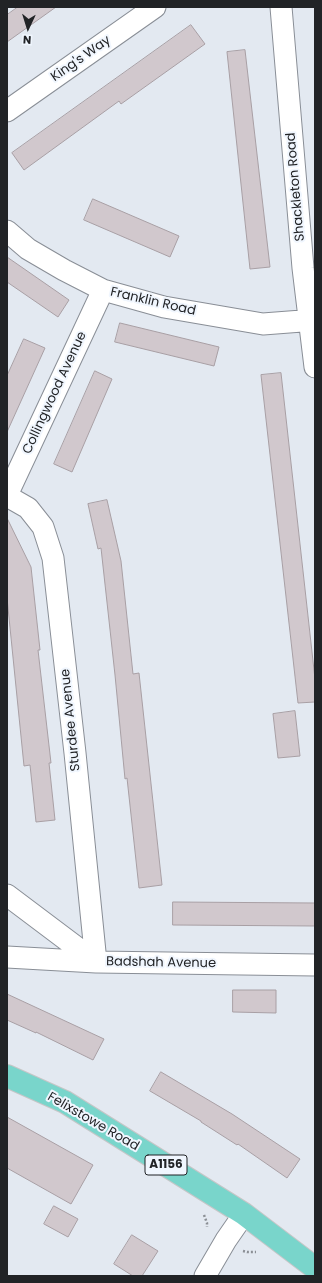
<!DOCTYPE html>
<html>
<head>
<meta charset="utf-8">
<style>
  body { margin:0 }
  #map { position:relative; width:322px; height:1283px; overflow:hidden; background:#e3e9f1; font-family:Poppins,sans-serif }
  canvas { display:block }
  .frame { position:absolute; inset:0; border:8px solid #212326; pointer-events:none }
  .north { position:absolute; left:8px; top:8px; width:40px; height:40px; -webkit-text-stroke:3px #f0f6fe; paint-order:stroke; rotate:184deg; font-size:11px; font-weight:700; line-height:16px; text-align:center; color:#212326 }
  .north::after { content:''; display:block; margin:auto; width:14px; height:18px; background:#212326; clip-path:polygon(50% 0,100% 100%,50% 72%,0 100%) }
</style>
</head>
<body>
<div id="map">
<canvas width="322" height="1283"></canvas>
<div class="frame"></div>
<div class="north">N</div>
</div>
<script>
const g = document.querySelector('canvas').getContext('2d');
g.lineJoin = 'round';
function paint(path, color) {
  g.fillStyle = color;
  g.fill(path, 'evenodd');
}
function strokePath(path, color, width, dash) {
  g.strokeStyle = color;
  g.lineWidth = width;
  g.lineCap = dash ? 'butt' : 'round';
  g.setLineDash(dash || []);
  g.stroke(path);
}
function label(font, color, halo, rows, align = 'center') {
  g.font = font + ' Poppins,sans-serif';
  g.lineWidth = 4;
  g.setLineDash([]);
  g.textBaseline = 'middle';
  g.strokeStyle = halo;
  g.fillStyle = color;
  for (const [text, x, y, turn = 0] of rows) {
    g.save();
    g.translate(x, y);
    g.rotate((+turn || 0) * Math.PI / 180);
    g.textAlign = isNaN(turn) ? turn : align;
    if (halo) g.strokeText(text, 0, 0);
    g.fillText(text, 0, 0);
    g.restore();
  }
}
const building = new Path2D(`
  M18,7H56L7,42V15Z
  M191,25L205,44L121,104L119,101L24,170L12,153Z
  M245,50L270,267L250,269L227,52Z
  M93,199L179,236L170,257L84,220Z
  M7,257L69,300L58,317L7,282Z
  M120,323L219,347L214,366L115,342Z
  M24,339L45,348L7,432V376Z
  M95,371L112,379L72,472L54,464Z
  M281,373L315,679V702L298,703L261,375Z
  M107,500L121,561L133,674L139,673L162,885L139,888L127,778L125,779L115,675L101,548L98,549L88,504Z
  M7,518L31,567L40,650H38L51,763H49L55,820L36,822L30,765L24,766L7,598Z
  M295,711L300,756L278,758L273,714Z
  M173,902L315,903V926L173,925Z
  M233,990H276V1013L233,1012Z
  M7,994L104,1039L93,1060L36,1032V1033L7,1020Z
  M161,1072L232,1114L300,1159L287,1178L238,1144L237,1145L201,1122V1121L150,1091Z
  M7,1117L93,1165L71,1204L7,1168Z
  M54,1206L78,1219L68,1237L44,1224Z
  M132,1235L158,1251L142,1276H133L114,1264Z`);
paint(building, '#d1c8cd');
strokePath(building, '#a89fa4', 1);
const minor = new Path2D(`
  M281,7L303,268L315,367
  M7,111L155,7
  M7,231L28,249L64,270L103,290L164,307L263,324L315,320
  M7,495L103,290
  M7,496L28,508L43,527L53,558L75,753L96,962
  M7,895L96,962
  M7,957L96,962L315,965
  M205,1276L226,1240L244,1214`);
const primary = new Path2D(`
  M7,1076L65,1102L244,1214L315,1268`);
strokePath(minor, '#898e96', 23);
strokePath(primary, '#c5c6c7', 24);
strokePath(new Path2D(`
  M204,1215L207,1223V1227
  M243,1251L247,1252H256`), '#8b8f95', 2.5, [2, 2]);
strokePath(minor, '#fff', 21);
strokePath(primary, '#79d5cb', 22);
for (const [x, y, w] of [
  [166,1165,42]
]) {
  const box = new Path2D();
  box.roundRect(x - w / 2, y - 10, w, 20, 3);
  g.fillStyle = '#f0f6fe';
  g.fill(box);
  strokePath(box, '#212326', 1);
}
label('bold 12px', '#212326', null, [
  ["A1156",166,1165]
]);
label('13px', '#212326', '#f0f6fe', [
  ["King's Way",81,59,-35],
  ["Shackleton Road",296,187,-95],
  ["Franklin Road",153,302,13],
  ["Collingwood Avenue",55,393,-65],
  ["Sturdee Avenue",71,720,-96],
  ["Badshah Avenue",161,963,1],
  ["Felixstowe Road",93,1122,30]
]);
</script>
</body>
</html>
